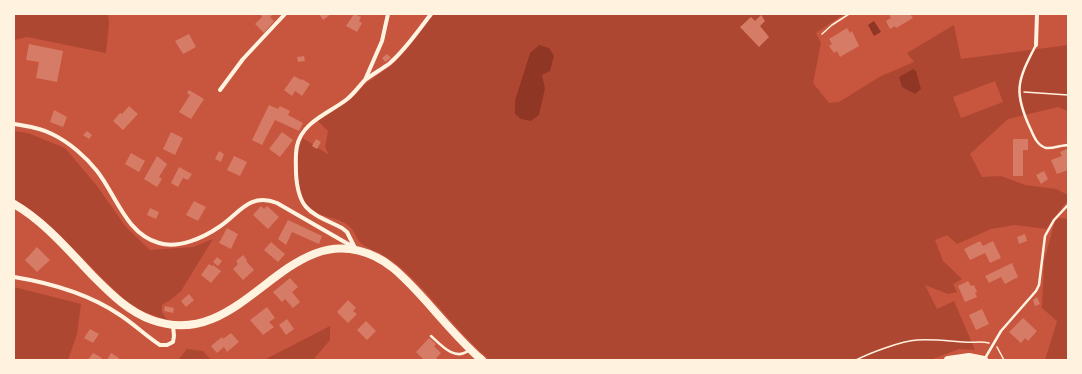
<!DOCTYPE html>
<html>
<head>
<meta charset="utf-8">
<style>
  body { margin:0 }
  #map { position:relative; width:1082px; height:374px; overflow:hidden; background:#c8553d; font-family:Quicksand,sans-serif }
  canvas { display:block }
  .frame { position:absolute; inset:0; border:15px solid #fff3e0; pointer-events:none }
</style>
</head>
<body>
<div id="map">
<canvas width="1082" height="374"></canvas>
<div class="frame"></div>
</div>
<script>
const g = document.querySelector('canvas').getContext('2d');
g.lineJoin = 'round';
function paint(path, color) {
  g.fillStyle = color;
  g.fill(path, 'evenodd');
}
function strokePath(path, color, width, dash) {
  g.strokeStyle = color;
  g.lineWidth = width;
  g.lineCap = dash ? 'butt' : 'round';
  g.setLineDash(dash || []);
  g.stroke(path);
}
paint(new Path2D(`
  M15,14H108L109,23L106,53L27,37L14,40Z
  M434,14H800L802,15L803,14H844L816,33L821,43L813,83L829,103L839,102L881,76L914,62L907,53L954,25L961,59L1068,45V111L1058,107L1008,119L970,154L982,177L1001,176L1025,185L1056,189L1068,195V200L1046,229L1015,225L991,229L957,244L947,235L935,240L943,261L962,279L953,284L957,292L948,294L925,285L937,309L954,301L975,350L959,349L930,360H490C461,336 439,305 412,278C403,269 392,260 381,254C375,250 367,249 362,244C356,240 356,232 350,227C338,215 315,219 305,203C297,189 294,152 303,138L329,155L325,147L328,131L318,121L350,100L365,84L392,65L406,50ZM530,53L542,75L545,88L515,114V100ZM995,81L1003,102L961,118L953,97Z
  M14,131L28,133L65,148L97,186L126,227L150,250L193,247L213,239L181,291L173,298L162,305V312L167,320L142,311L128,302C89,269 58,225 14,199Z
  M1059,218L1068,219V360H1045L1057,321L1042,308L1044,261L1055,221Z
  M14,287L81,304L77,334L68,360H14Z
  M330,326V340L313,360H264Z
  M187,349L203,351L211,360H178Z`), '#ae4732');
paint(new Path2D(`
  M874,21L881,32L874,36L868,25Z
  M539,45L549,48L554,56L550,71L542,75L545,88L539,115L531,121L521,119L515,114V100L530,53Z
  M913,69L916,71L921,89L915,94L902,87L899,77Z`), '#8f3625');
paint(new Path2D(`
  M260,14H273L270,17L274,21L264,33L255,24L262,17Z
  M319,14H331L323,20Z
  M354,14L361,17L359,21L362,23L357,32L346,26Z
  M889,14H910L913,18L896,28L895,26L890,29L886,21L891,18Z
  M761,15L765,21L760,26L769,37L759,47L740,27L751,17L755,21Z
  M847,28L850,33L852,31L859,46L840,57L837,51L834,53L829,46L832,44L829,39Z
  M189,34L196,47L183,54L175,41Z
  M29,44L63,51L57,82L36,78L39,62L26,60Z
  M387,54L391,58L385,62L382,58Z
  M304,56L305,61L298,62L297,57Z
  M294,76L301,80L302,79L310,84L302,96L295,91L292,96L284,90Z
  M189,90L204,99L191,119L179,112L190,95L187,93Z
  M269,105L278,109L280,106L290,111L288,115L303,123L299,131L275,120L262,145L252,140Z
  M129,106L138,114L123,130L113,121L120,113L122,114Z
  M54,110L67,117L63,127L50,122Z
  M87,131L92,135L89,139L83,135Z
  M171,132L183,138L175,155L163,149Z
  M282,132L293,140L280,157L269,149Z
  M316,139L321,142L317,149L312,146Z
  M1013,139H1028V150H1023V176H1013Z
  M1067,149L1068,152V170L1057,174L1051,160L1062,156L1060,152Z
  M219,151L224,154L221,162L215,159Z
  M131,153L145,161L139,172L125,164Z
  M157,156L167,164L159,177L162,179L157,187L144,179Z
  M234,156L247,162L240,176L227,170Z
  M179,167L192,174L188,180L183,178L178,187L171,183Z
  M1044,171L1048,179L1041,184L1036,175Z
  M194,201L206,207L198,221L186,215Z
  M261,206L264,209L267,206L279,217L268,229L253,215Z
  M150,208L159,212L156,219L147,215Z
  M288,220L322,236L319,244L292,232L286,245L278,239Z
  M227,228L238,234L231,249L219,243Z
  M1025,234L1027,241L1019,244L1017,237Z
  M980,241L983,246L993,241L1001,258L990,263L985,253L970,260L964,249Z
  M271,242L285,254L278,262L264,250Z
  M37,247L50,260L37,272L25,260Z
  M243,255L247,260L246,261L254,270L243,280L233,269L238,264L236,261Z
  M217,257L222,261L218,266L213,262Z
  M1012,263L1018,277L1005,284L1001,277L989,283L985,276Z
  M209,264L212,266L213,265L221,271L211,283L201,275Z
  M290,278L298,287L292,292L300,302L293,308L285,299L282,302L273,292Z
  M968,281L971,286L974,285L977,292L975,293L977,297L965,302L958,286Z
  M189,294L194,300L186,307L181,301Z
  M1037,297L1040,304L1035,306L1033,300Z
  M348,300L356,308L353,311L357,314L348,323L337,312Z
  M165,306L174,308L173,313L164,311Z
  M267,307L275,318L269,322L274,327L263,335L250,320Z
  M982,309L989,324L976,330L969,315Z
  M1023,318L1037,331L1028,341L1025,338L1021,343L1009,332Z
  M287,319L294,329L286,335L279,325Z
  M366,321L376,331L367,340L357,330Z
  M90,329L99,334L93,343L84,338Z
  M231,333L239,342L227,352L224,347L217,353L211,346L222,337L223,339Z
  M429,338L436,344L434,346L441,353L436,358L439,360H424L416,352Z
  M93,353L102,358L100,360H88Z
  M111,353L119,358L118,360H107Z`), '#d67c66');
strokePath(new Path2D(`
  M822,34L832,25L849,14
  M1024,92L1068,95
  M997,347L1004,360
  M856,360C870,353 901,341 917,340C933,339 949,341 964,342C972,343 981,341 989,343`), '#fff3e0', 1.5);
strokePath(new Path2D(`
  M1036,45C1017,81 1013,92 1031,130C1034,137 1038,146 1046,148C1053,149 1061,145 1068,145
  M431,336C441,345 455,362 469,350
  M984,360L1001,331L1036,291L1039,285L1045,236L1054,220L1068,205`), '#fff3e0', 2.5);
strokePath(new Path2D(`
  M1036,45L1037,14
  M365,80L382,41L388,14
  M220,90L243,59L285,14
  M14,124C26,126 41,128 52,134C69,142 86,157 97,171C116,195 126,234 159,243C178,249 203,238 219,227C239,214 249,192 277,203L355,248
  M355,248L347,232L342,228C312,213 298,212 296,173C296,164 295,155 297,146C302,122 329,113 346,100C354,94 359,86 365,80C373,74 382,69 390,63C406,49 418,31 431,14
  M14,277C51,283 89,294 120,315C134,324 146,336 160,345H167L173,342L174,336L173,325`), '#fff3e0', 4);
strokePath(new Path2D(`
  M14,204C45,222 69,251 94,277C111,294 129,312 152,320C245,354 286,213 376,257C389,263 399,273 409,283C434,308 455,337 482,360
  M948,360L969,357L984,360`), '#fff3e0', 8);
</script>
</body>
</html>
